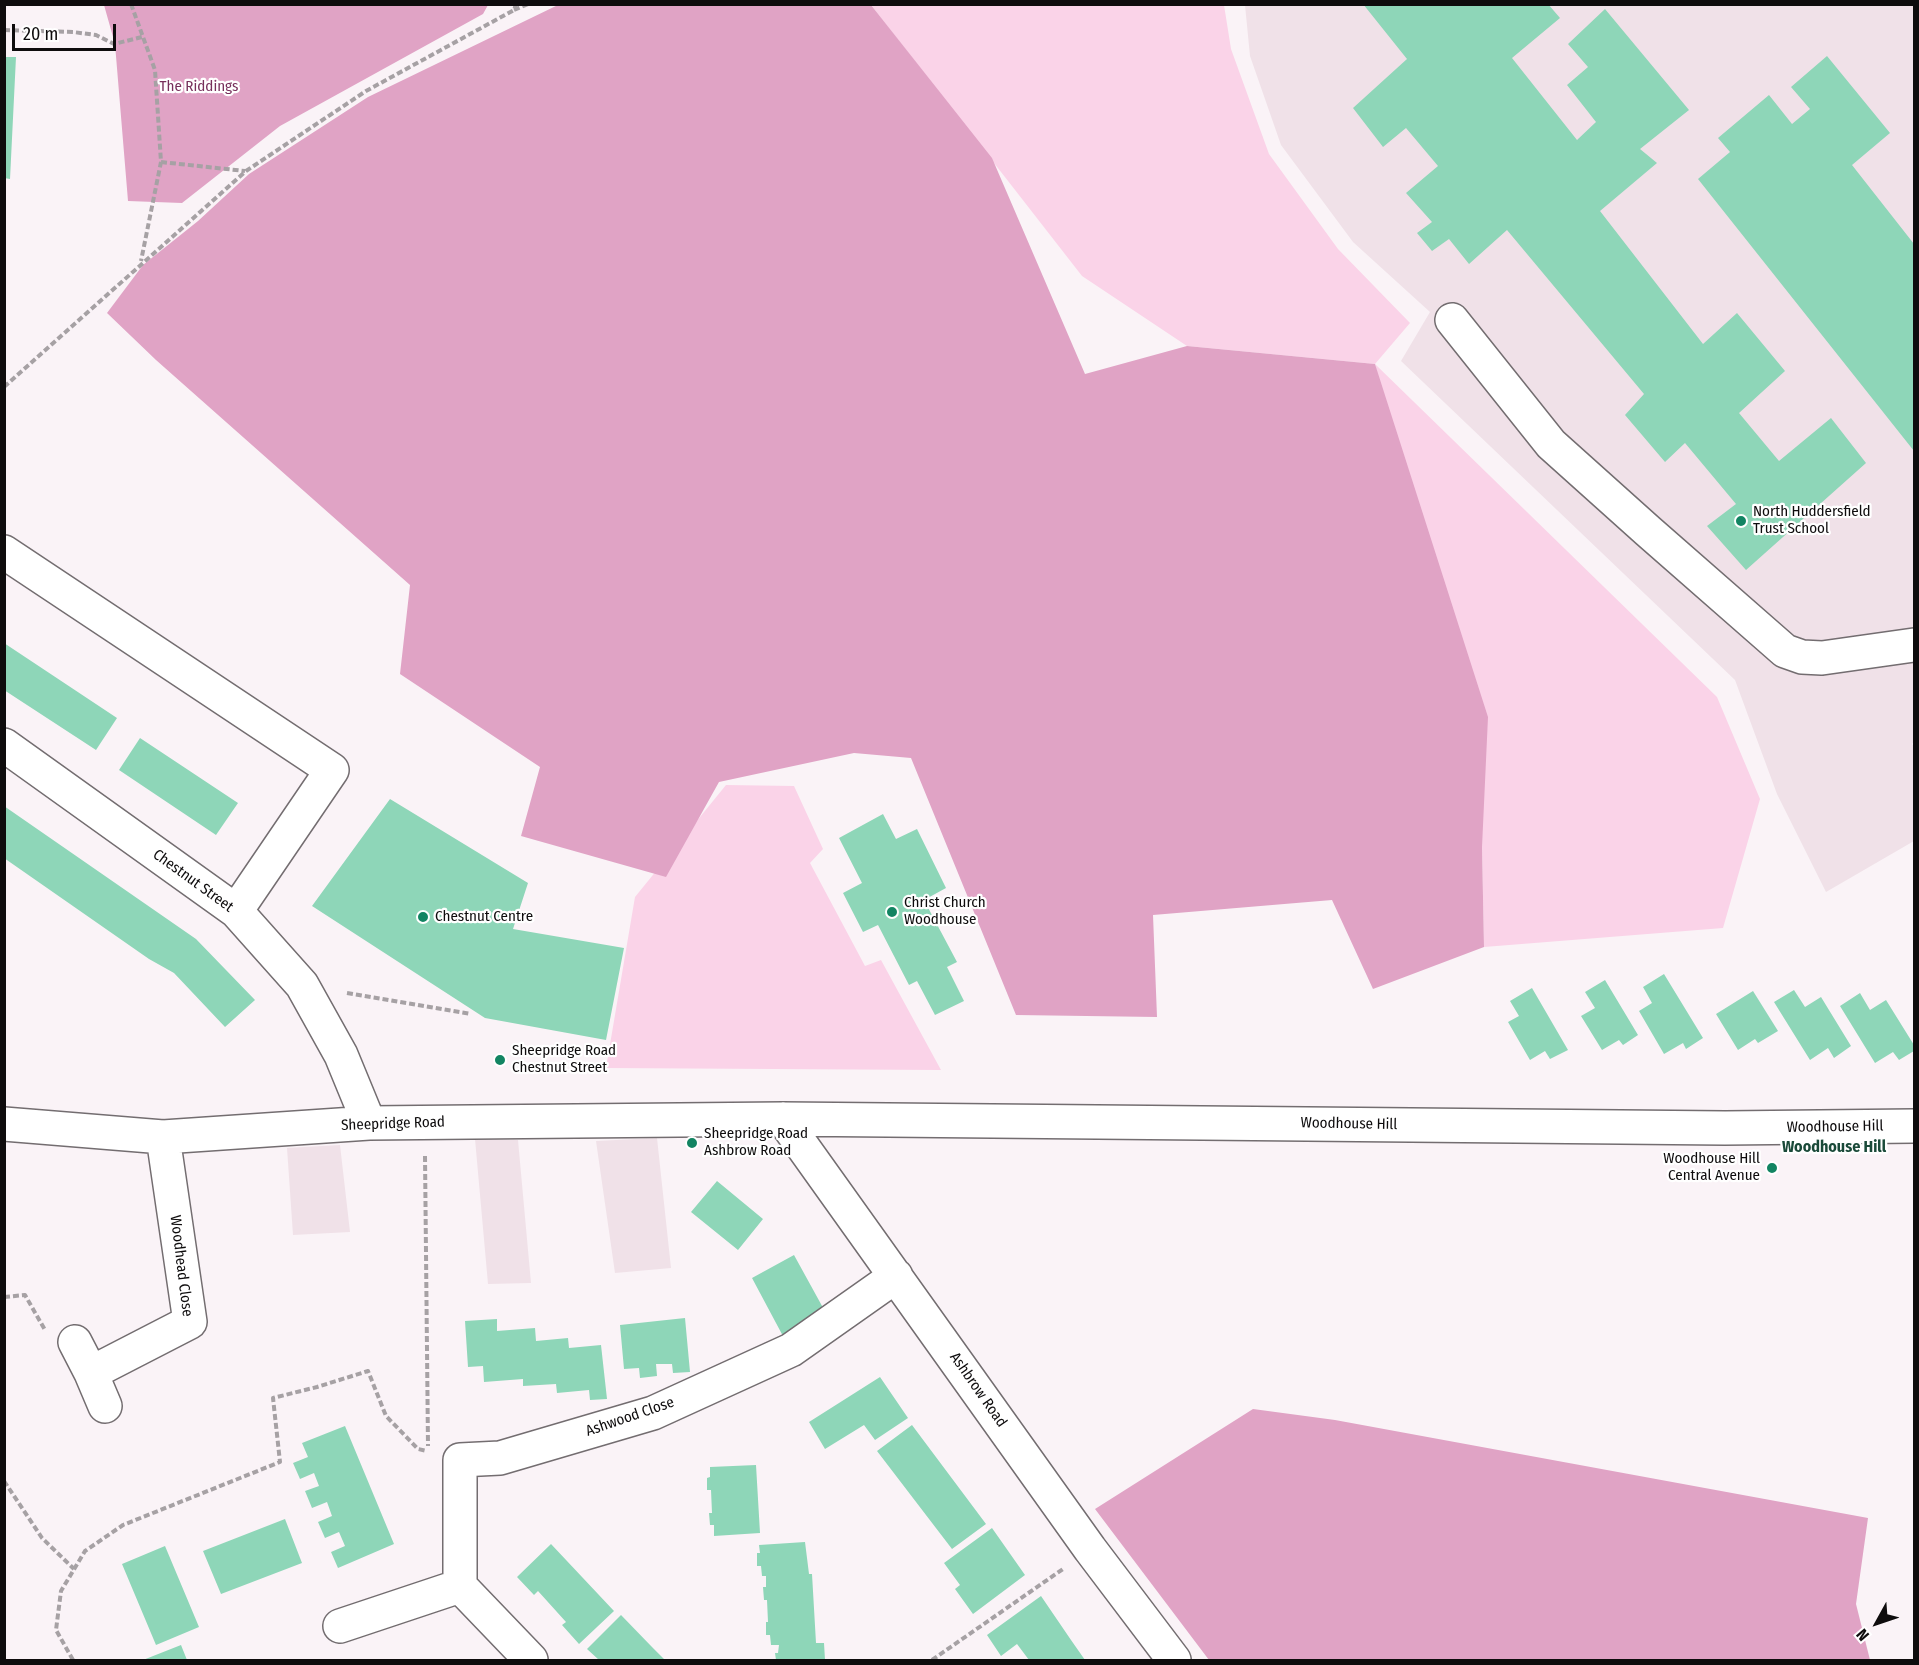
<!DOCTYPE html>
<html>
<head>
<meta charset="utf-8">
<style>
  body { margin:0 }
  #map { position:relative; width:1919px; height:1665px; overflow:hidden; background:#faf3f7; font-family:"Fira Sans Condensed",sans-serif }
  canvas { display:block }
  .frame { position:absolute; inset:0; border:6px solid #0e0c0d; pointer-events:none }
  .north { position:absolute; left:1847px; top:1593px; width:60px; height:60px; -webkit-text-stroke:4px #fff; paint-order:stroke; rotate:230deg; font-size:16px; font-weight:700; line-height:24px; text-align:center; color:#0e0c0d }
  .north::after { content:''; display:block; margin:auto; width:21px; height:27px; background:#0e0c0d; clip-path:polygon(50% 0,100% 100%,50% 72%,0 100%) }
  .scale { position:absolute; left:12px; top:24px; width:104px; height:27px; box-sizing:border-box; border:3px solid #0e0c0d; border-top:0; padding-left:8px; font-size:18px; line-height:21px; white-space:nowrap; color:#0e0c0d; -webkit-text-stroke:4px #fff; paint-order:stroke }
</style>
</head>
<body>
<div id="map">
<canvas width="1919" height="1665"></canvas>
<div class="frame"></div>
<div class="north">N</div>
<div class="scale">20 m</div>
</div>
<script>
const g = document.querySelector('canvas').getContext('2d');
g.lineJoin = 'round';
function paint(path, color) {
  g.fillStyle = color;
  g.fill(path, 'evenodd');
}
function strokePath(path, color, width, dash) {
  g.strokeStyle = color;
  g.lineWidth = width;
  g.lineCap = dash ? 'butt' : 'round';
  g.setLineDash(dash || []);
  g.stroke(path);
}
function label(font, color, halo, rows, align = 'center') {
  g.font = font + ' "Fira Sans Condensed",sans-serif';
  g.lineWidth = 4.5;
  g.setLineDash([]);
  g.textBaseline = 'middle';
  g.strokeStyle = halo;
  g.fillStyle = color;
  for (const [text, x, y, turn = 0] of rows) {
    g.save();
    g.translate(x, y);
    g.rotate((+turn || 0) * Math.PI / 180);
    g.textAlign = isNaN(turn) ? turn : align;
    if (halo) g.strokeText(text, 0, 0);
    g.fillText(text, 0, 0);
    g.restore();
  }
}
paint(new Path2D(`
  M1245,5H1914V742L1912,744L1914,746V841L1826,892L1777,794L1735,680L1401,361L1430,312L1353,242L1281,145L1250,56Z
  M657,1138L671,1268L615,1273L596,1141Z
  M475,1139L518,1140L531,1283L488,1284Z
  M340,1145L350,1232L293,1235L287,1148Z`), '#f0e1e8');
paint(new Path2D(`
  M871,5H1224L1231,49L1269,154L1338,249L1410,323L1375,364L1717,697L1760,799L1723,928L1484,947L1482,847L1375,364L1187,346L1082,276Z
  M726,785L794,786L823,849L810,863L865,966L881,960L941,1070L606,1068L635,897Z`), '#fad3e8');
paint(new Path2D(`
  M560,4L871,5L992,158L1085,374L1187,346L1375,364L1488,717L1482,847L1484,947L1373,989L1332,900L1153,915L1157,1017L1016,1015L911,758L854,753L719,782L666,877L521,836L540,767L400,674L410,585L156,360L107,313L143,265L198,221L249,174L368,97Z
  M104,5V4L488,5L483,14L280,126L182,203L128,201L115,44Z
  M1253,1409L1335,1420L1868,1518L1856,1604L1870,1660H1209L1095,1509Z`), '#e0a3c5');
paint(new Path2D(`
  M1363,4H1548L1560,18L1512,58L1577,140L1596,122L1567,85L1588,67L1568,44L1605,9L1689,110L1640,149L1657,163L1600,211L1703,344L1737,313L1785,371L1739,413L1779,461L1831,418L1866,463L1746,570L1707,526L1736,504L1685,443L1665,462L1625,415L1644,394L1507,230L1469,264L1449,239L1432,251L1417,233L1432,222L1406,193L1438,166L1406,128L1383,147L1353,108L1407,59Z
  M1827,56L1890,133L1852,165L1914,244V451L1698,179L1730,152L1718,138L1769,95L1792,124L1810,109L1791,87Z
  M4,57H16L10,179L4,178Z
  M4,643L117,718L96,750L4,690Z
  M140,738L238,803L216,835L119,770Z
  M390,799L528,883L513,929L624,948L606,1040L485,1018L312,906Z
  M4,806L196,939L255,1000L225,1027L174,973L149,959L4,858Z
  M883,814L896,839L917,829L946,888L924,900L957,962L947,967L964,1001L935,1015L917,981L909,985L878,925L863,932L843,893L862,883L839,838Z
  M1664,974L1703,1038L1686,1049L1683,1043L1664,1054L1639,1011L1652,1003L1643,987Z
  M1605,980L1638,1035L1623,1045L1619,1040L1602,1050L1581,1016L1595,1008L1585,992Z
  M1532,988L1568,1050L1550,1059L1545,1051L1530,1060L1508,1022L1519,1016L1510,1001Z
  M1794,990L1805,1007L1821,997L1851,1046L1834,1058L1828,1048L1810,1060L1774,1002Z
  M1753,991L1778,1031L1758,1043L1755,1039L1738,1050L1716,1014Z
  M1860,993L1870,1010L1886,1000L1914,1045V1051L1899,1060L1893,1052L1875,1063L1840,1006Z
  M717,1181L763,1219L738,1250L691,1212Z
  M794,1255L827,1315L784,1338L752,1278Z
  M685,1318L690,1372L673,1373L672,1364H656L657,1376L640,1378L639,1368L624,1369L620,1325Z
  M497,1319V1331L535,1328L536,1341L568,1338L569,1348L601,1345L607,1399L590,1400L589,1390L557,1393L556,1384L523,1386V1379L484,1382L483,1366L468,1367L465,1321Z
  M880,1377L908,1418L875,1440L864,1425L825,1449L809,1422Z
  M912,1425L986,1524L952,1549L877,1451Z
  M345,1426L394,1544L338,1568L331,1552L345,1546L339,1532L325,1538L318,1522L332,1516L327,1502L312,1508L305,1491L319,1486L314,1473L300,1479L293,1463L308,1457L302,1443Z
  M756,1465L760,1533L714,1536V1525H710L709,1513H712L711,1490H707V1478L710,1477V1467Z
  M285,1519L302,1563L221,1594L203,1551Z
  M992,1528L1025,1575L973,1614L955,1589L960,1585L944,1563Z
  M805,1542L809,1574H812L816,1643H824L825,1660H776L775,1653H778L779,1645H771L770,1635H766V1622H768L767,1600H764L763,1587H766V1576H762L761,1566H757V1553H760L759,1545Z
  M551,1544L614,1611L579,1644L562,1625L566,1622L538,1591L534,1595L517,1577Z
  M165,1546L199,1627L156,1645L122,1564Z
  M1041,1596L1071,1640L1085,1660H1029L1017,1644L1001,1656L987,1635Z
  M621,1615L652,1647L665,1660H599L587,1649Z
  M181,1645L187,1660H143Z`), '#8ed6b8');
const minor = new Path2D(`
  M1452,320L1551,444L1648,531L1785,651L1802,657L1822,658L1914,645
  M4,552L332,770L236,911
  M4,745L236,911L302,985L341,1055L369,1123
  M783,1119L1090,1549L1174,1660
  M4,1124L163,1137L369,1123L783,1119L1725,1128L1914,1126
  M75,1342L91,1373
  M105,1406L91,1373L190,1322L163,1137
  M460,1586L531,1660
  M340,1626L460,1586V1460L500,1458L653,1413L791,1350L896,1276`);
strokePath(minor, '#736d70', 36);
strokePath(new Path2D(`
  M131,4L155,70L161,162L141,261
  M514,10L528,4
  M4,30L73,32L96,35L114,44L142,37
  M161,162L245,171
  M4,387L246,171L366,91L514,10L516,4
  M347,993L471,1014
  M425,1156L428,1446
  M4,1297L25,1295L45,1330
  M4,1481L42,1538L74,1569
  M73,1660L56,1630L61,1591L85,1551L123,1525L280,1462L273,1398L317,1387L368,1371L386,1416L418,1449L427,1451
  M932,1660L1063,1569`), '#a6a1a4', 4, [6, 3]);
strokePath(minor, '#fff', 33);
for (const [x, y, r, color] of [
  [1741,521,6,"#128462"],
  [892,912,6,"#128462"],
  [423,917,6,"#128462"],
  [500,1060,6,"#128462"],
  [692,1143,6,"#128462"],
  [1772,1168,6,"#128462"]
]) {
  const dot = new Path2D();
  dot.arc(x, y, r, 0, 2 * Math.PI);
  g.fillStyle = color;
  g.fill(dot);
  strokePath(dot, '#fff', 2);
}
label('15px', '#772f5b', '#fff', [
  ["The Riddings",199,87]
]);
label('15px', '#0e0c0d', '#fff', [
  ["North Huddersfield",1753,512],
  ["Trust School",1753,529],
  ["Christ Church",904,903],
  ["Woodhouse",904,920],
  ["Chestnut Centre",435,917],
  ["Sheepridge Road",512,1051],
  ["Chestnut Street",512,1068],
  ["Sheepridge Road",704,1134],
  ["Ashbrow Road",704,1151],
  ["Woodhouse Hill",1760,1159,"right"],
  ["Central Avenue",1760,1176,"right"]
], 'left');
label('15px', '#0e0c0d', '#fff', [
  ["Chestnut Street",193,881,36],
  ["Sheepridge Road",393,1124,-2],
  ["Woodhouse Hill",1349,1124,1],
  ["Woodhouse Hill",1835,1127,-1],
  ["Woodhead Close",181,1266,83],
  ["Ashbrow Road",978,1390,55],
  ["Ashwood Close",630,1417,-19]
]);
label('bold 16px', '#1a4a39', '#fff', [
  ["Woodhouse Hill",1834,1148]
]);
</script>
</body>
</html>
